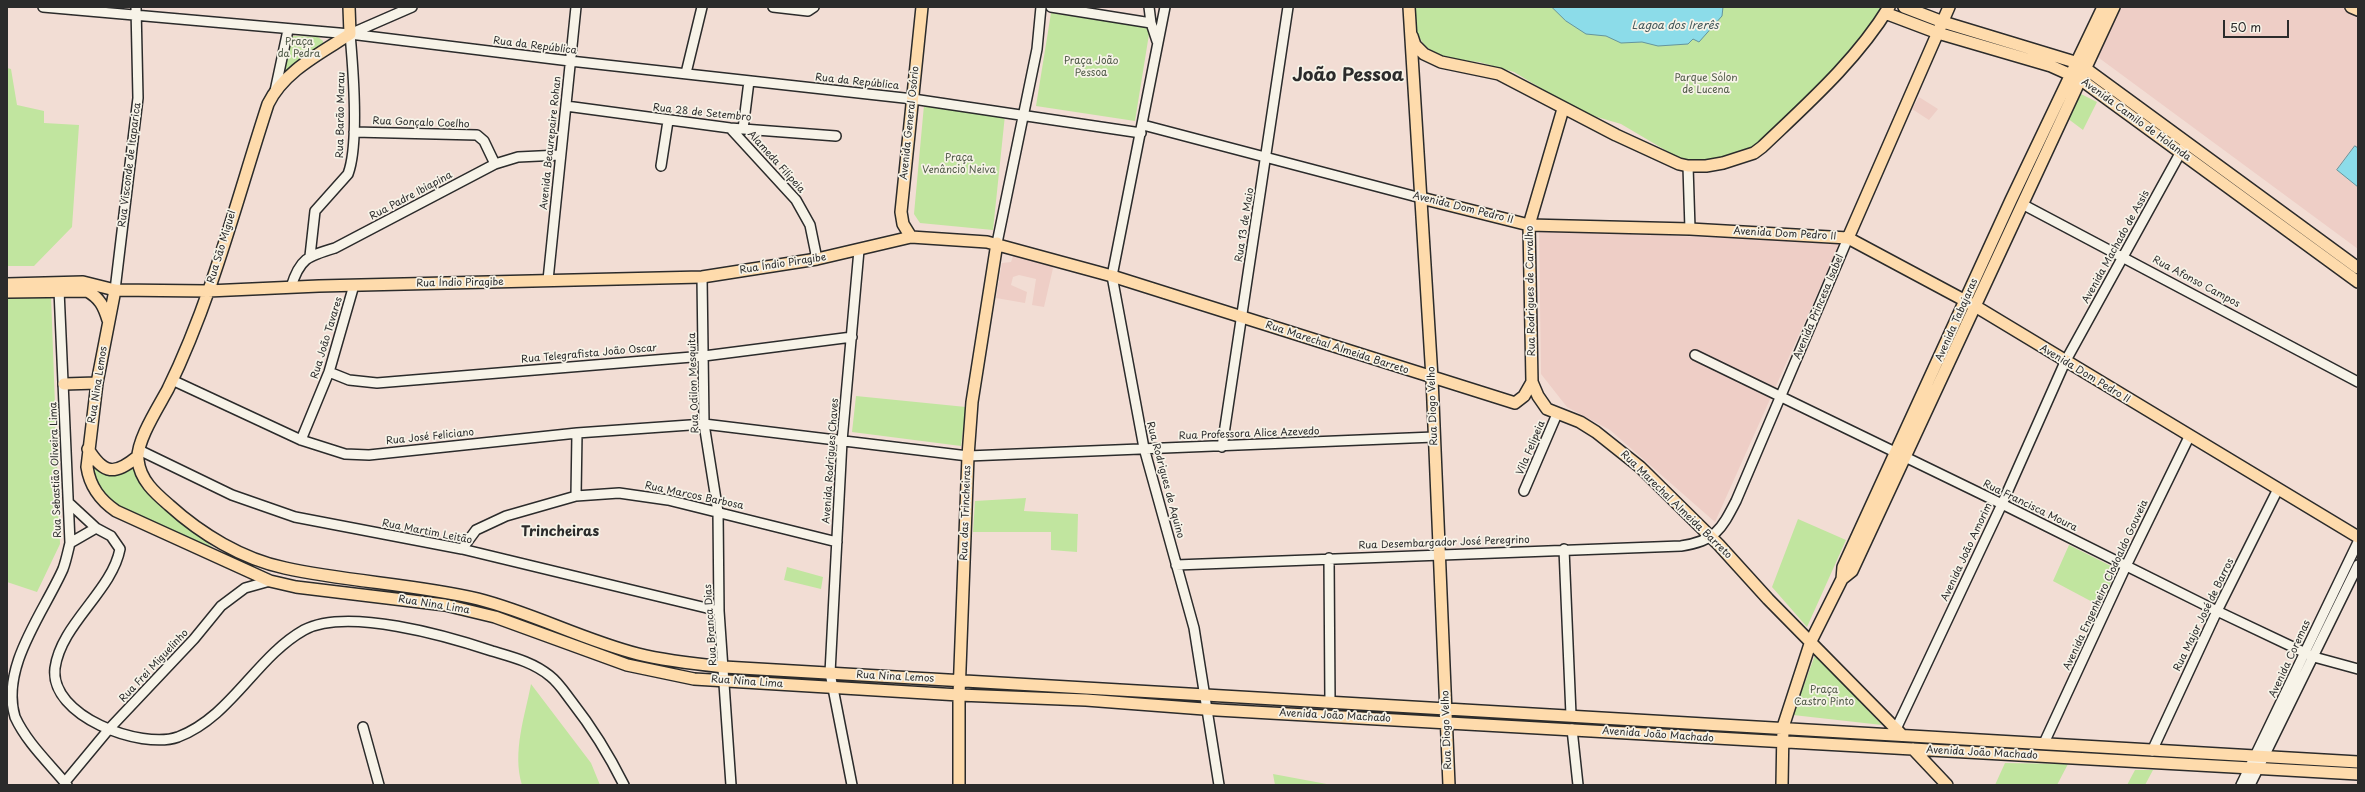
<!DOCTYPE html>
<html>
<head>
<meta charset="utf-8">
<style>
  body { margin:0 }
  #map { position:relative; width:2365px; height:792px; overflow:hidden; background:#f2ddd4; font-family:"Playpen Sans",sans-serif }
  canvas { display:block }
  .frame { position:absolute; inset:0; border:8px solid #2b2b2b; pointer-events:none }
  .scale { position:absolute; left:2223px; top:20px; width:66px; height:18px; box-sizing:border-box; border:2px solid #2b2b2b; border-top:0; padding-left:5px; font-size:12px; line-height:14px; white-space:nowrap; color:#2b2b2b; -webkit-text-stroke:3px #f7f3e8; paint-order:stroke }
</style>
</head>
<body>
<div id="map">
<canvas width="2365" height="792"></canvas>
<div class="frame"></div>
<div class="scale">50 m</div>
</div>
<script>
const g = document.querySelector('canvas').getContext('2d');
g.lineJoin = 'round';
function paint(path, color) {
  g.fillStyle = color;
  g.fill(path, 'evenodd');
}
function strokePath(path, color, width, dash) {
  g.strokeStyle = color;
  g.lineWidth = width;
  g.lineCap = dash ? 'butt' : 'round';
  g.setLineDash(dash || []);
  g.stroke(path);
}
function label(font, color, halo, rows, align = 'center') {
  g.font = font + ' "Playpen Sans",sans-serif';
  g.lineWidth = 3.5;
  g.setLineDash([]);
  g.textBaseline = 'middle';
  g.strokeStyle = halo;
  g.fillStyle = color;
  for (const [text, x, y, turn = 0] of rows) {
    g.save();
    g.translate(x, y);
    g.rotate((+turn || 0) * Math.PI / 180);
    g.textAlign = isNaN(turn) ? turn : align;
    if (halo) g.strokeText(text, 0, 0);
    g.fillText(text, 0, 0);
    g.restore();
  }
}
paint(new Path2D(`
  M2118,7H2348L2358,12V249L2095,55Z
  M1919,97L1938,109L1929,120L1912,109Z
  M1539,230L1840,243L1715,522L1610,430L1567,407L1541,374Z
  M1014,253L1054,264L1044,307L1032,305L1036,279L1019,275L1013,277L1011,285L1027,292L1025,303L996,298L1002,263L1011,262Z`), '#eecec6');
paint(new Path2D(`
  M1414,7H1885L1864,38L1800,110L1751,153L1703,162L1682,160L1621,124L1580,112L1514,72L1479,62L1446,59L1438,55L1425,46L1415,31Z
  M1051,13L1150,28L1135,121L1036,106Z
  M294,36L318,37L323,41V44L287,71L282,72L289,37Z
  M7,68L11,69L17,105L44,111V123L79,125L72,227L34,266H7Z
  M2079,93L2097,102L2083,130L2067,118Z
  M924,105L1005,115L993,230L920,223L914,214Z
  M51,295L60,544L37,592L7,582V296Z
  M856,396L966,407L961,446L852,432Z
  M92,464L120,475L134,466L142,487L217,551L119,508L99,487Z
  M1026,498L1024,511L1078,514L1077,552L1051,550V532H973L975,501Z
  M1798,519L1846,540L1807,627L1772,587Z
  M2069,545L2117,569L2100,606L2053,581Z
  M787,567L823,577L821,589L784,580Z
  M1815,655L1882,725L1793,715Z
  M531,684L591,763L600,785H522C512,752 525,716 531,684Z
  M2005,763L2068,764L2057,785H1995Z
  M2135,770H2153L2145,785H2127Z
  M1273,774L1332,785H1275Z`), '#c1e59f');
const water = new Path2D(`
  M1552,7H1723L1722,16L1699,42L1693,39L1688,44L1658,46L1642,42L1621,43L1606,36L1586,34L1566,21Z
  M2355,146L2358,148V187L2337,170Z`);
paint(water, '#8cdce9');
strokePath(water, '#65959d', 1);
const minor = new Path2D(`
  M43,7L350,34L570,61L913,99L1141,133
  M773,7L808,11L814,7
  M1051,7L1151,23
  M1149,7L1151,23L1157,41
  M1165,7L1112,276L1144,448L1194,628L1219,785
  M686,73L702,7
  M275,91L288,30
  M566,106L730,128L836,136
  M1143,125L1421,198
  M730,128L796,200L810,225L817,259
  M743,129L749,81
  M354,132L477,135L484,141L495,164
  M661,166L668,121
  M1688,166L1690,229
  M2022,204L2358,382
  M997,243L1037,49L1041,7
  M310,256L315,211L348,174C359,145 353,67 350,34L412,7
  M702,277L704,424L718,512L719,611L731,785
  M548,280L576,7
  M291,287C300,258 308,256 335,248L495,164L518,157L560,155
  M59,290L70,543C68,551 66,561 63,569C44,612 0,667 15,717C27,743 49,763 67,785
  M115,290L138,98L136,7
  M1695,355L2002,504L2217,611L2314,657L2358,669
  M329,372L349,380L377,383L704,356L852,337
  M172,380L301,440L345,454L369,455L577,433L704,424L968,456L1434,437
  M301,440L329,372L354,285
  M1222,447L1288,7
  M139,450L232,495L295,517L462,549L719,611
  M1524,491L1557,414
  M576,496L577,433
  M69,503L96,528L111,536L120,549C112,591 61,624 55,668C49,716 141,750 178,737C231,717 256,657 304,630C347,607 447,636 492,651C512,657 533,662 550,676C559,683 565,693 572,702C594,730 608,753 624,785
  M70,543L96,528
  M462,549L476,530L506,516L576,496L619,493L668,500L837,542
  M1564,549L1571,715
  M1329,558L1330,702
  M1176,565L1681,546C1715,541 1721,530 1736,501L1848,238
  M363,727L379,785
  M1572,729L1578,785
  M1896,729L2002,504L2065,362L2183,148
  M2044,743L2126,566L2189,437
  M2152,751L2217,611L2278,489
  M65,782L109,729L194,639L221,606L245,588L270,581
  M852,785L830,673L842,441L859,250
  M2241,785L2358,542
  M2250,785L2358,565`);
const major = new Path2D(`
  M349,7L350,34C321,53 284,71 268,104C237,199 212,299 168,389C159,406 136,441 138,460C140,480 155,493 169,505C201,534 242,559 285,568C349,582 414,584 478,599C533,613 583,640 638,654C666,661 695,664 724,667L2358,762
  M1409,7L1432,378L1449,785
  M1904,7L1943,22L2078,63L2358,268
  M2351,7L2358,10
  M1885,13L1938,33L2051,66L2080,79L2358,282
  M1412,36L1415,45L1424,54L1441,62L1499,74L1616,135L1679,164L1688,166H1706L1723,163L1754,153L1762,147C1807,104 1856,61 1889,7
  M1563,109L1529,225L1532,382L1538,396L1547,409L1580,422L1596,432L1640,467L1719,545L1768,599L1902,735
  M1421,198L1529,225L1690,229L1848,238L1975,306L2358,537
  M911,237L903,224L901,212L922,7
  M1848,238L1949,7
  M7,284L83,282L115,290L208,291L319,286L702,277L817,259L911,237L987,242L1112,276L1515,403L1524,396L1532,382
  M115,290L97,383L87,467C90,487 100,500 116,511L270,581L296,587L445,605L495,617L627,665L694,679L959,695L1086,700L1217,710L2358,774
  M7,292L87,291C100,298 104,307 108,320
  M64,384L97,383
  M88,449C104,475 115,475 137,457
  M1842,579L1852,571L2114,7
  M1913,749L1947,785
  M959,785V695L968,456L972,402L997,243
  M1782,785L1783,727L1811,641L1842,579L1843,567L2011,200L2103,7`);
strokePath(minor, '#2b2b2b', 12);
strokePath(major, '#2b2b2b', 14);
strokePath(minor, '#f7f3e8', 9);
strokePath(major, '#fedbac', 11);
label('10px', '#505a48', '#f7f3e8', [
  ["Praça",299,42],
  ["da Pedra",299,54],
  ["Praça João",1091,61],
  ["Pessoa",1091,73],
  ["Parque Sólon",1706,78],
  ["de Lucena",1706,90],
  ["Praça",959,158],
  ["Venâncio Neiva",959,170],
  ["Praça",1824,690],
  ["Castro Pinto",1824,702]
]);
label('10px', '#2b2b2b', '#f7f3e8', [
  ["Rua da República",535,46,7],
  ["Rua da República",857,82,6],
  ["Rua 28 de Setembro",702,113,6],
  ["Rua Barão Marau",341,115,-89],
  ["Avenida Camilo de Holanda",2136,120,36],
  ["Rua Gonçalo Coelho",421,123,2],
  ["Avenida General Osório",910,123,-84],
  ["Avenida Beaurepaire Rohan",551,143,-84],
  ["Alameda Filipeia",776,162,48],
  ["Rua Visconde de Itaparica",130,165,-83],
  ["Rua Padre Ibiapina",411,196,-28],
  ["Avenida Dom Pedro II",1463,208,14],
  ["Rua 13 de Maio",1245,225,-81],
  ["Avenida Dom Pedro II",1785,234,3],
  ["Rua São Miguel",222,247,-73],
  ["Avenida Machado de Assis",2116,247,-61],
  ["Rua Índio Piragibe",783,264,-9],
  ["Rua Afonso Campos",2196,282,28],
  ["Rua Índio Piragibe",460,283,-1],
  ["Rua Rodrigues de Carvalho",1531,291,-91],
  ["Avenida Princesa Isabel",1819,307,-67],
  ["Avenida Tabajaras",1957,320,-66],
  ["Rua João Tavares",327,338,-73],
  ["Rua Marechal Almeida Barreto",1337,348,18],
  ["Rua Telegrafista João Oscar",589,354,-5],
  ["Avenida Dom Pedro II",2085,374,31],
  ["Rua Odilon Mesquita",694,383,-92],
  ["Rua Nina Lemos",98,385,-81],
  ["Rua Diogo Velho",1433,406,-92],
  ["Rua Professora Alice Azevedo",1249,434,-2],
  ["Rua José Feliciano",430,437,-6],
  ["Vila Felipeia",1531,448,-67],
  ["Avenida Rodrigues Chaves",831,461,-86],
  ["Rua Sebastião Oliveira Lima",56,470,-92],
  ["Rua Rodrigues de Aquino",1165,480,75],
  ["Rua Marcos Barbosa",694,496,12],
  ["Rua Marechal Almeida Barreto",1676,505,44],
  ["Rua Francisca Moura",2030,506,26],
  ["Rua das Trincheiras",966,513,-88],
  ["Rua Martim Leitão",427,532,11],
  ["Rua Desembargador José Peregrino",1444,543,-2],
  ["Avenida João Amorim",1967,552,-65],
  ["Avenida Engenheiro Clodoaldo Gouveia",2106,585,-65],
  ["Rua Nina Lima",434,605,9],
  ["Rua Major José de Barros",2204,615,-64],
  ["Rua Branca Dias",711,625,-94],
  ["Avenida Coremas",2290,659,-65],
  ["Rua Frei Miguelinho",154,666,-47],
  ["Rua Nina Lemos",895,677,3],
  ["Rua Nina Lima",747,682,4],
  ["Avenida João Machado",1335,716,3],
  ["Rua Diogo Velho",1447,730,-92],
  ["Avenida João Machado",1658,735,4],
  ["Avenida João Machado",1982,753,3]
]);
label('italic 11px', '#43575a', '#f7f3e8', [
  ["Lagoa dos Irerês",1675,26]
]);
label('bold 14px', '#2b2b2b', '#f7f3e8', [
  ["Trincheiras",560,532]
]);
label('bold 18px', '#2b2b2b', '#f7f3e8', [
  ["João Pessoa",1348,76]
]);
</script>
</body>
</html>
